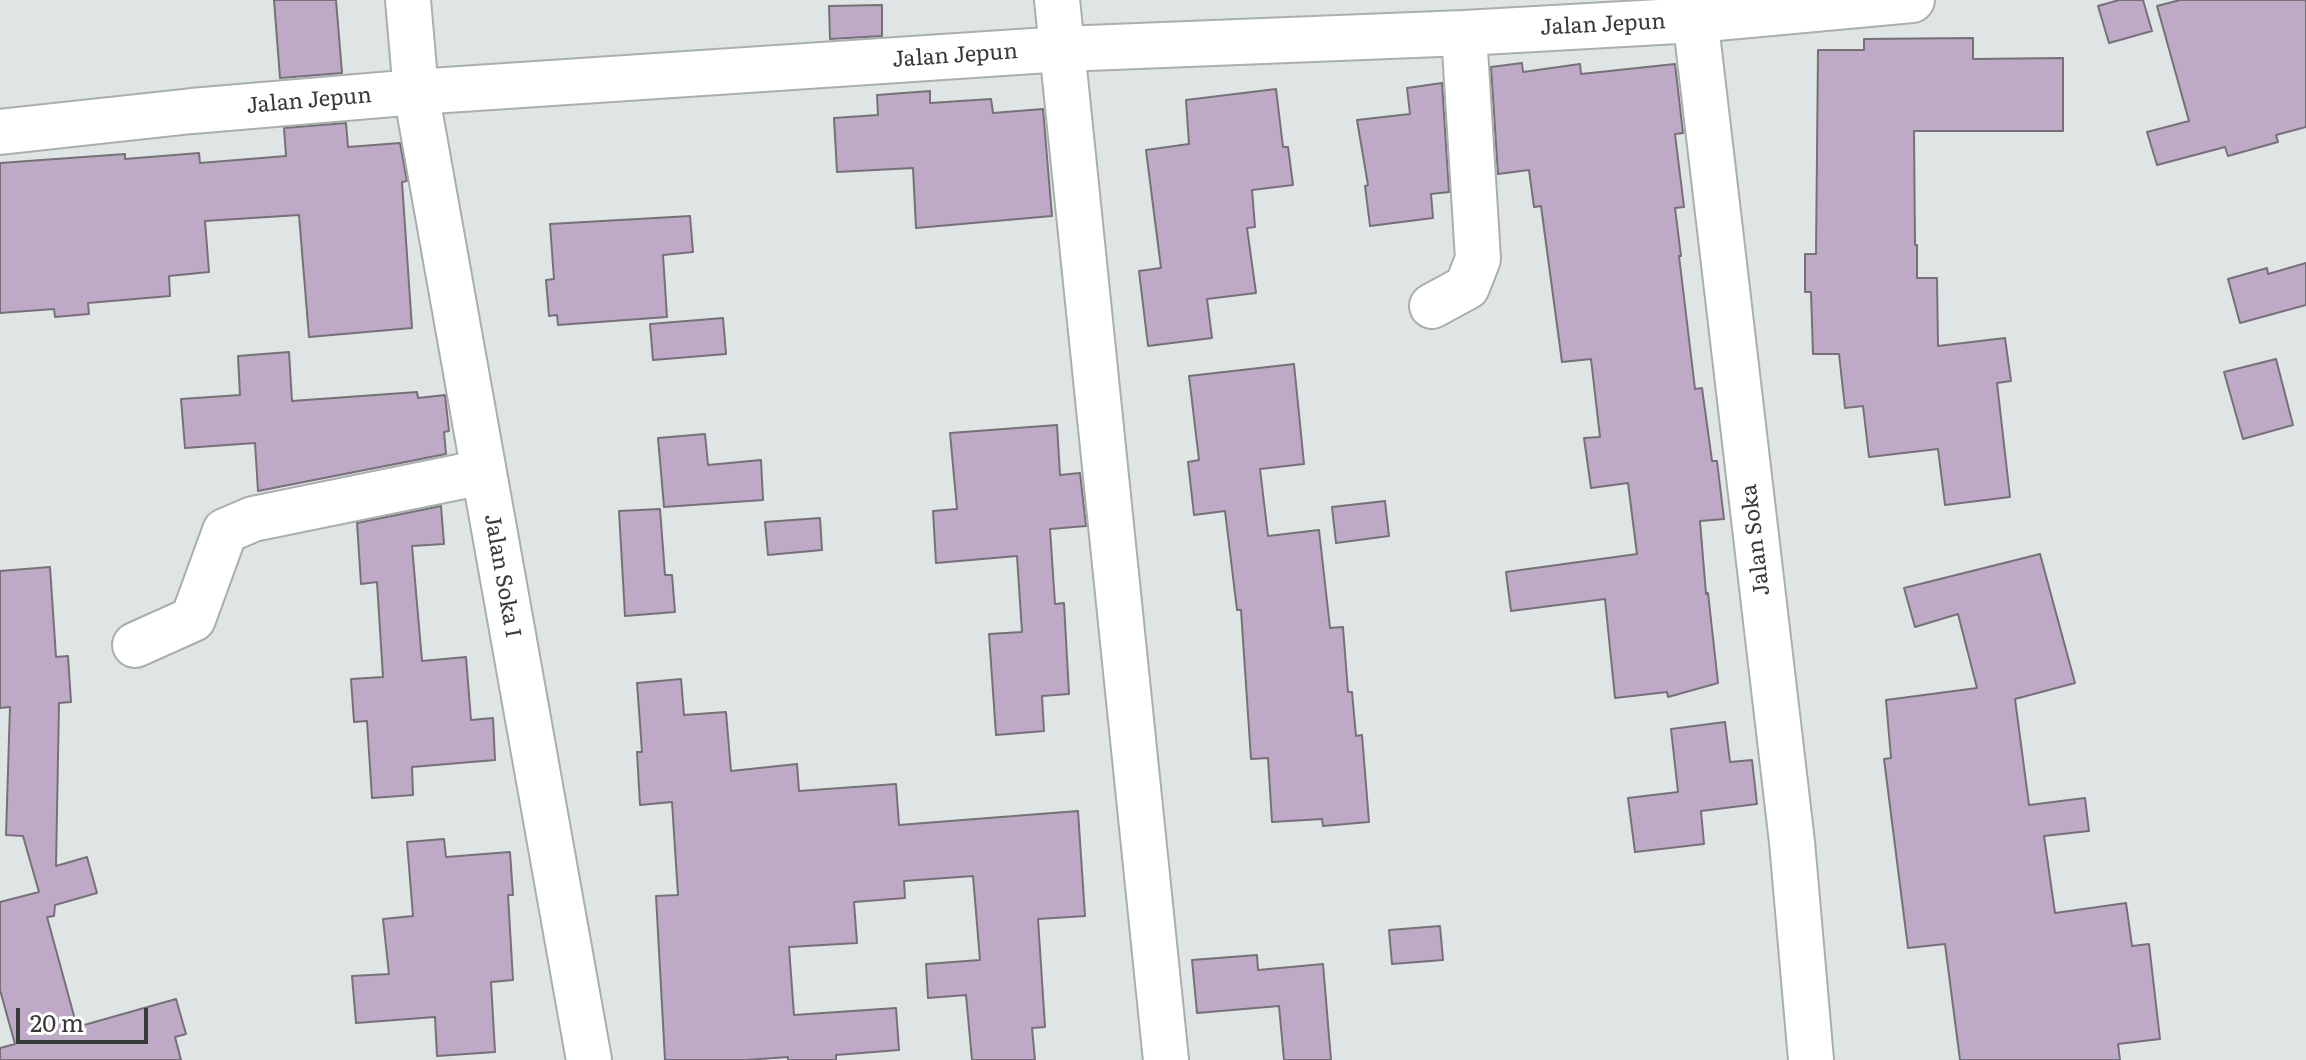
<!DOCTYPE html>
<html>
<head>
<meta charset="utf-8">
<style>
  body { margin:0 }
  #map { position:relative; width:2306px; height:1060px; overflow:hidden; background:#dee5e4; font-family:Literata,serif }
  canvas { display:block }
  .scale { position:absolute; left:16px; top:1008px; width:132px; height:36px; box-sizing:border-box; border:4px solid #373a39; border-top:0; padding-left:10px; font-size:24px; line-height:28px; white-space:nowrap; color:#373a39; -webkit-text-stroke:6px #fff; paint-order:stroke }
</style>
</head>
<body>
<div id="map">
<canvas width="2306" height="1060"></canvas>
<div class="scale">20 m</div>
</div>
<script>
const g = document.querySelector('canvas').getContext('2d');
g.lineJoin = 'round';
function paint(path, color) {
  g.fillStyle = color;
  g.fill(path, 'evenodd');
}
function strokePath(path, color, width, dash) {
  g.strokeStyle = color;
  g.lineWidth = width;
  g.lineCap = dash ? 'butt' : 'round';
  g.setLineDash(dash || []);
  g.stroke(path);
}
function label(font, color, halo, rows, align = 'center') {
  g.font = font + ' Literata,serif';
  g.lineWidth = 8;
  g.setLineDash([]);
  g.textBaseline = 'middle';
  g.strokeStyle = halo;
  g.fillStyle = color;
  for (const [text, x, y, turn = 0] of rows) {
    g.save();
    g.translate(x, y);
    g.rotate((+turn || 0) * Math.PI / 180);
    g.textAlign = isNaN(turn) ? turn : align;
    if (halo) g.strokeText(text, 0, 0);
    g.fillText(text, 0, 0);
    g.restore();
  }
}
const building = new Path2D(`
  M274,0H336L342,73L280,78Z
  M2119,0H2143L2152,31L2109,43L2098,6Z
  M2180,0H2306V127L2276,135L2278,142L2228,156L2225,147L2157,165L2147,132L2189,121L2157,6Z
  M882,5V36L830,39L829,6Z
  M1973,38V59L2063,58V131H1914L1915,245H1917V278H1937L1938,346L2005,338L2011,381L1997,383L2010,497L1945,505L1938,449L1869,457L1863,406L1845,408L1839,354H1813L1811,292H1805V254H1816L1818,50H1864V39Z
  M1522,63L1523,72L1580,64L1581,74L1675,64L1683,133L1675,134L1684,207L1675,208L1681,256H1679L1695,389L1702,388L1712,461H1717L1724,519L1700,521L1706,594L1708,593L1718,683L1668,697L1667,692L1615,698L1605,599L1511,611L1506,572L1637,554L1628,483L1591,488L1584,438L1600,437L1591,359L1562,362L1541,206L1534,207L1529,170L1498,174L1491,67Z
  M1442,83L1449,192L1431,194L1433,218L1370,226L1365,186L1368,185L1357,120L1410,114L1407,88Z
  M1276,89L1283,147H1288L1293,185L1252,190L1255,227L1247,228L1256,293L1207,299L1212,338L1148,346L1139,271L1161,268L1146,150L1189,144L1186,100Z
  M930,91V103L991,99L993,113L1043,109L1052,216L916,228L913,168L837,172L834,118L878,115L877,95Z
  M346,123L348,147L400,143L407,181L402,182L412,328L309,337L299,215L205,221L209,272L169,276L170,296L88,303L89,314L55,317L54,309L0,313V163L125,154V159L199,153L200,163L286,156L284,128Z
  M690,216L693,252L663,255L667,317L558,325L557,315L549,316L546,280L554,279L550,224Z
  M2306,263V305L2240,323L2228,279L2267,268L2268,274Z
  M723,318L726,354L653,360L650,324Z
  M289,352L292,401L417,392L418,398L445,395L449,431L444,432L446,454L258,491L255,443L185,448L181,399L240,395L238,356Z
  M2276,359L2293,425L2243,439L2224,372Z
  M1294,364L1304,464L1260,469L1268,536L1319,530L1330,628L1343,627L1348,692H1352L1356,736L1362,735L1369,822L1323,826L1322,819L1272,822L1268,758L1251,759L1241,610H1237L1225,511L1194,515L1188,462L1199,460L1189,376Z
  M1057,425L1060,475L1080,473L1086,526L1050,529L1055,604L1064,603L1069,694L1042,696L1044,731L996,735L989,634L1022,632L1017,556L936,563L933,511L957,509L950,433Z
  M705,434L708,465L761,460L763,500L664,507L658,438Z
  M1385,501L1389,536L1336,543L1332,507Z
  M441,506L444,544L412,546L422,661L466,657L471,720L493,718L495,760L412,767L413,795L372,798L367,721L354,722L351,679L383,677L377,582L361,584L357,523Z
  M660,509L665,575H672L675,612L625,616L619,511Z
  M820,518L822,550L768,555L765,522Z
  M2040,554L2075,683L2015,699L2029,805L2085,798L2089,831L2044,836L2055,913L2126,903L2132,946L2149,944L2160,1039L2118,1044L2120,1060H1960L1945,944L1908,948L1884,759L1891,758L1886,700L1977,688L1958,614L1915,627L1904,588Z
  M50,567L56,657L68,656L71,702L59,703L56,866L87,857L97,893L55,905L54,916L47,917L77,1027L176,999L186,1034L175,1037L181,1060H0V1048L15,1044L0,990V902L39,892L23,836L6,835L10,707L0,708V571Z
  M681,679L684,715L726,712L731,771L797,764L799,791L896,784L899,825L1078,811L1085,916L1038,919L1045,1027L1032,1028L1035,1060H972L966,995L928,998L926,964L980,960L973,876L904,881L905,898L854,902L857,943L789,947L794,1015L896,1008L899,1050L836,1055V1060H788V1057L746,1060H665L656,896L678,895L672,802L640,805L637,752H642L637,683Z
  M1725,722L1730,762L1752,760L1757,804L1701,811L1704,844L1635,852L1628,798L1678,792L1671,729Z
  M444,839L446,857L510,852L513,895H508L513,980L491,982L495,1052L437,1056L435,1017L356,1023L352,976L389,974L383,919L413,916L407,842Z
  M1440,926L1443,960L1392,964L1389,930Z
  M1257,955L1258,970L1323,964L1331,1060H1284L1279,1006L1197,1013L1192,960Z`);
paint(building, '#beaac6');
strokePath(building, '#757176', 2);
const street = new Path2D(`
  M408,0L416,92L589,1060
  M1057,0L1166,1060
  M1693,0L1792,842L1811,1060
  M0,132L192,111L416,92L1063,49L1464,33L1695,20L1912,0
  M1432,306L1467,287L1478,259L1464,33
  M135,645L193,619L225,531L253,519L483,472`);
strokePath(street, '#a8afad', 48);
strokePath(street, '#fff', 44);
label('22px', '#373a39', '#fff', [
  ["Jalan Jepun",1603,25,-3],
  ["Jalan Jepun",955,56,-4],
  ["Jalan Jepun",309,101,-5],
  ["Jalan Soka",1756,540,-97],
  ["Jalan Soka I",502,576,80]
]);
</script>
</body>
</html>
